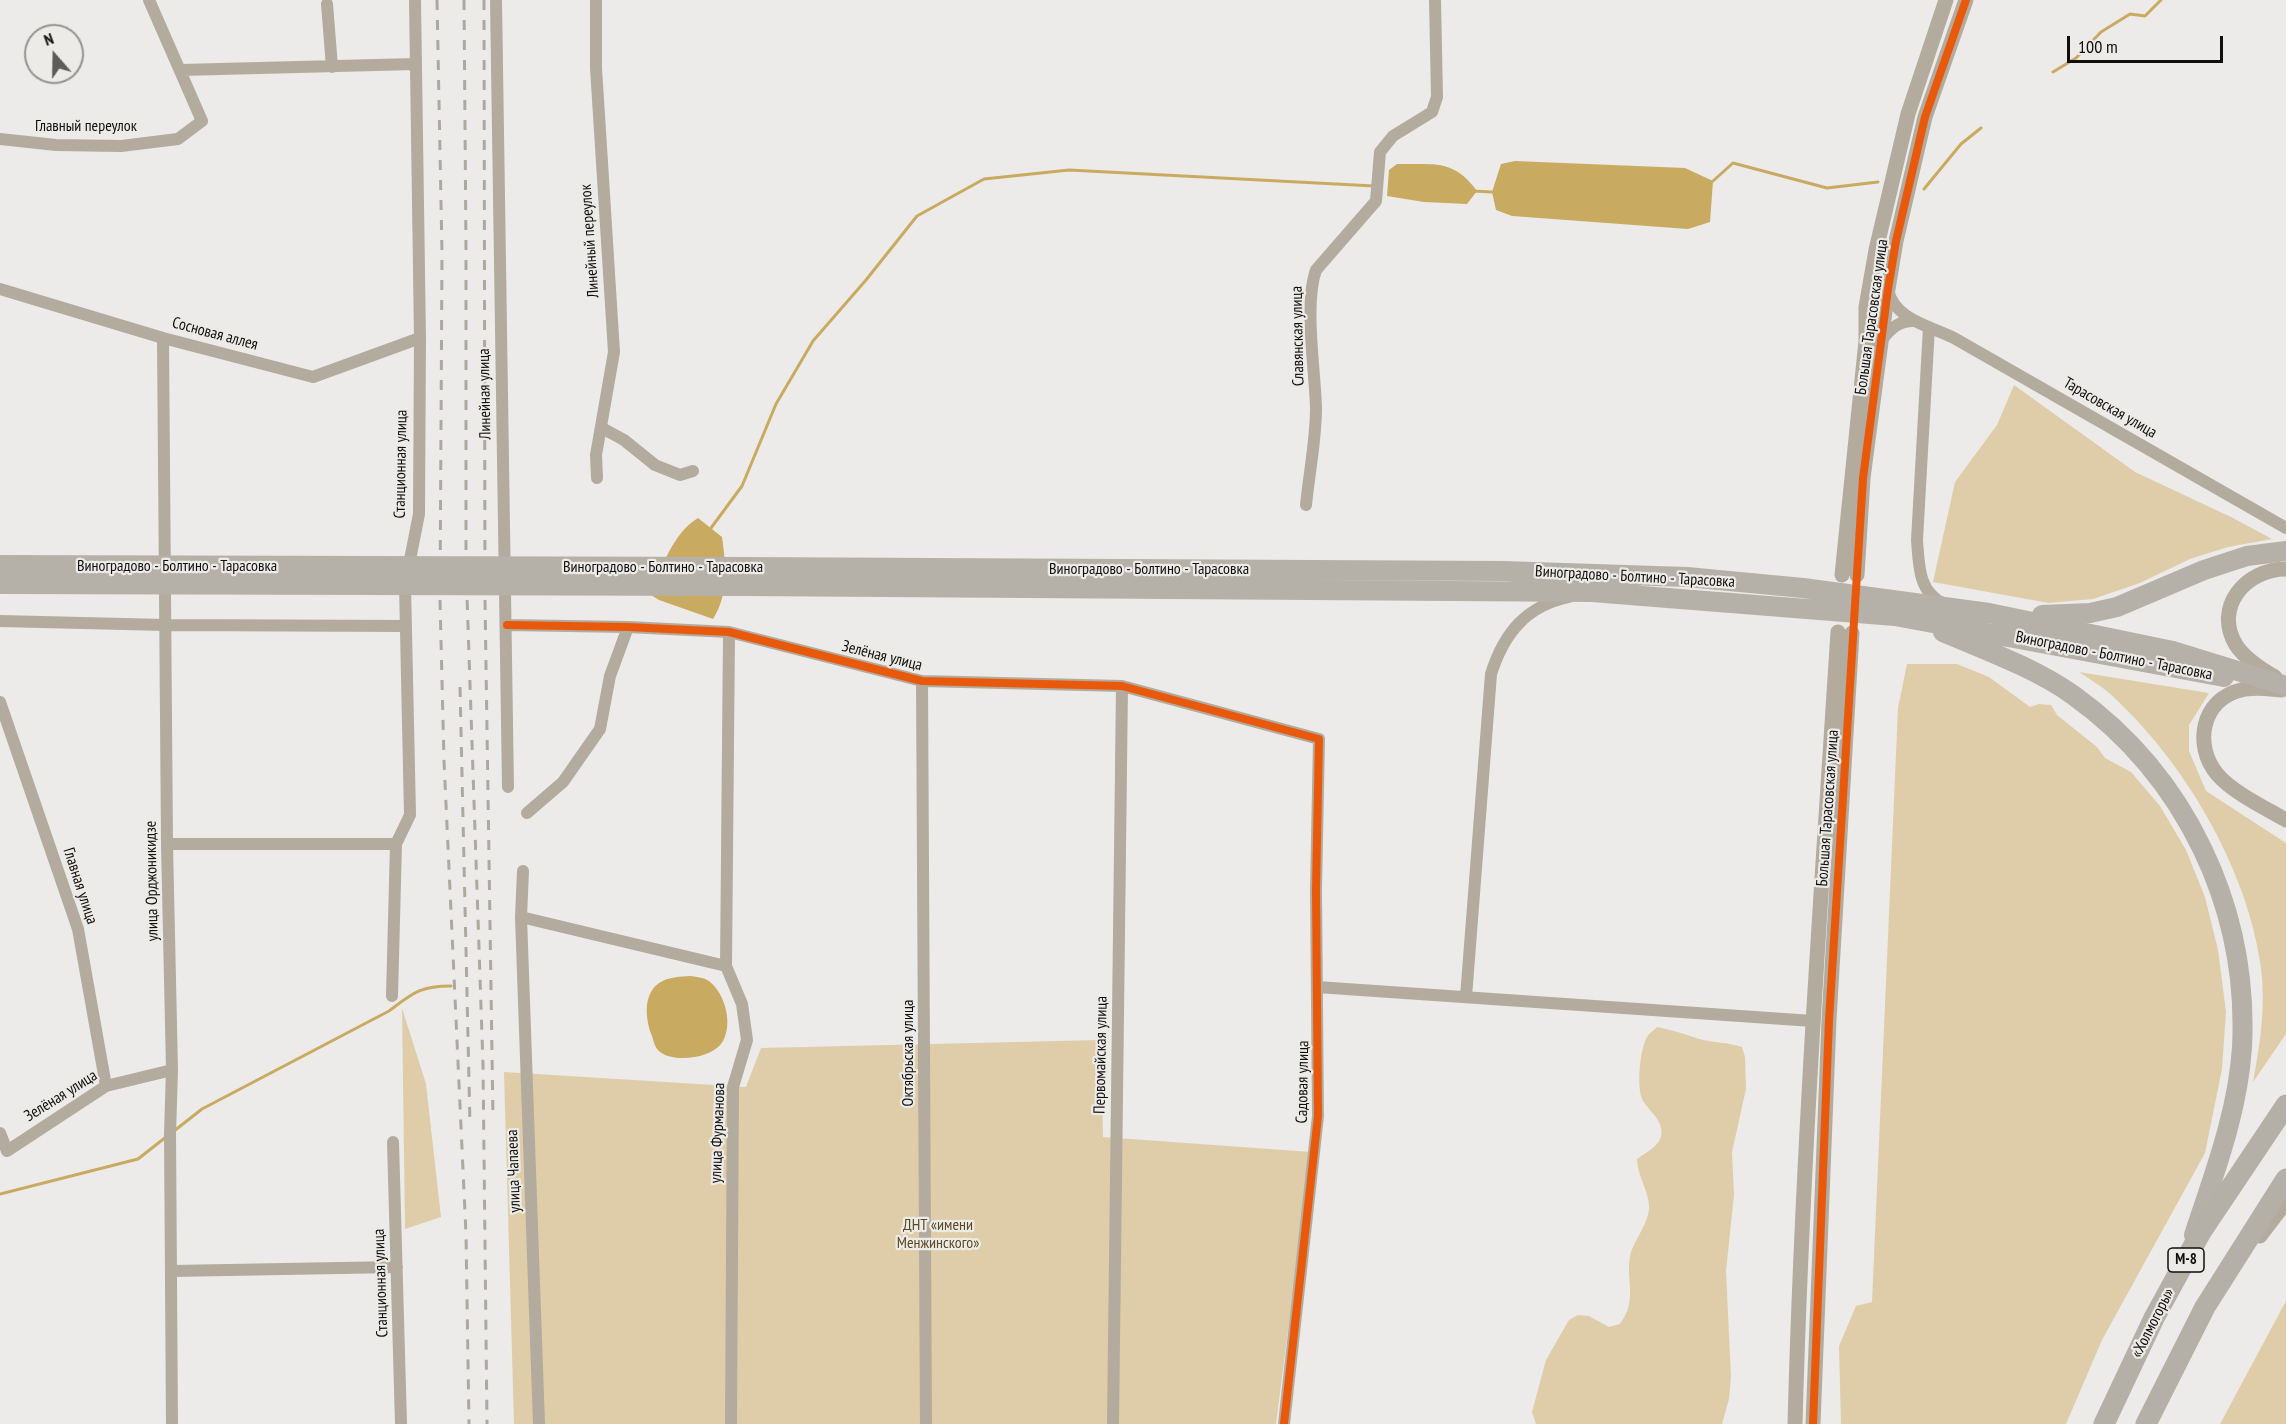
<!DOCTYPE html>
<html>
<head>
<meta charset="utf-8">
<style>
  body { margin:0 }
  #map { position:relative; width:2286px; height:1424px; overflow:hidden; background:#ecebe9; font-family:"PT Sans Narrow",sans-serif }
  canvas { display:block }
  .north { position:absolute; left:24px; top:24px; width:60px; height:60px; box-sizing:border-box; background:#edebe8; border:2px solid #959391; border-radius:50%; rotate:340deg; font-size:16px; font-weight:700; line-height:24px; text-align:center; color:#100f0e }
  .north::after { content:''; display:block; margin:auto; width:21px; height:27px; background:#5d5c5b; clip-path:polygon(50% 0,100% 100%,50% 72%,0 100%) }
  .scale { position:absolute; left:2067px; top:36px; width:156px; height:27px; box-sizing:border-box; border:3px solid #100f0e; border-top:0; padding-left:8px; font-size:18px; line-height:21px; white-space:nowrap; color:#100f0e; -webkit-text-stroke:4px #edebe8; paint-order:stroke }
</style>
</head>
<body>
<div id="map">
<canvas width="2286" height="1424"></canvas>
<div class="north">N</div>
<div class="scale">100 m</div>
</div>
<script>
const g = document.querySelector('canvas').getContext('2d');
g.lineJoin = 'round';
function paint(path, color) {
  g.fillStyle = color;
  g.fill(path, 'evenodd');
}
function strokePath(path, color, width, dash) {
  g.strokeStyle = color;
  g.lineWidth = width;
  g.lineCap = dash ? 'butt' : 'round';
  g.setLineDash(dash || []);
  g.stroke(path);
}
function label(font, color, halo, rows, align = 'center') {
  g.font = font + ' "PT Sans Narrow",sans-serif';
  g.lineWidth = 4.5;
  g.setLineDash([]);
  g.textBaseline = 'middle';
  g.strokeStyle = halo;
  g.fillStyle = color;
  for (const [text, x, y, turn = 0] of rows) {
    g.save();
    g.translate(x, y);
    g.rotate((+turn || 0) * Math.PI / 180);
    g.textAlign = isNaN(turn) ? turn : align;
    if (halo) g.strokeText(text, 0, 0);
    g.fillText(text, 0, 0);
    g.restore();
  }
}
paint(new Path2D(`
  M2014,385L2135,472L2233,518L2272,539L2228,547L2190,559L2140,583L2093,599L2049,603L1933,582L1955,482L1997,425Z
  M1907,664H1957L1989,677L2030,707L2039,704L2051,705L2057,715L2097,747L2105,758L2131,772L2160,806L2186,850L2205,897L2218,950L2226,1012L2222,1069L2205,1153L2102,1340L2066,1424H1841L1839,1346L1856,1306L1872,1302L1898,708Z
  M2079,672L2209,693L2189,725V751L2206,791L2286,843V1034L2253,1082C2260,1045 2266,1005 2261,968C2248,869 2183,759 2109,693C2100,685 2089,679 2079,672Z
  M402,1008L426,1084L441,1217L405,1229Z
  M1657,1027C1672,1030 1685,1034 1699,1039C1713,1043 1728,1042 1742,1047L1745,1057L1746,1089L1732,1152L1734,1195L1726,1271L1731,1377L1729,1399L1722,1424H1536L1532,1412L1546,1360L1569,1320L1578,1315L1589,1316L1609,1327L1620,1324C1639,1299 1624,1278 1631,1252C1636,1238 1648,1223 1649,1209C1650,1192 1637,1176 1637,1159C1645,1153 1658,1147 1661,1137C1665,1122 1650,1112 1643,1101C1636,1088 1640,1049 1647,1037C1649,1034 1654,1030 1657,1027Z
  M1101,1040L1103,1137L1311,1152L1276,1424H514L504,1072L746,1087L761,1048Z
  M2286,1301V1424H2220Z`), '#decda8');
paint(new Path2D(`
  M1515,161L1685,168L1713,181L1710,222L1688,229L1512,216L1496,210L1492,192L1501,164Z
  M1397,164C1433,165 1453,158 1477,191L1467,204L1424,202L1387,196L1389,170Z
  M698,518L722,537C726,565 729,594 713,619L659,600L651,595C660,569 674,532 698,518Z
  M691,976C697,977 705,978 709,981C726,994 734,1027 721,1044C710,1059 669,1064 657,1049C655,1046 653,1040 652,1036C648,1027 646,1015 647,1005C651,979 669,977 691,976Z`), '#c8ab60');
strokePath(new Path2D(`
  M2053,72L2076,58L2101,32L2130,14L2145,16L2161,0
  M1713,181L1733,163L1827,188L1878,182
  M1924,189L1961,144L1981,128
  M1473,191L1492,192
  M711,528L742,486L776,404L813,341L866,280L917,216L984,179L1069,170L1374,186
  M174,1131L202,1109L389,1011C413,993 420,986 451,986
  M0,1194L138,1159L166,1137`), '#c8ab60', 3);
strokePath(new Path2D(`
  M496,0L508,787
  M596,0V68L614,352L596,455L597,478
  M327,4L332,67
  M181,70L415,64
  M0,139L56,145L121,146L178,139L202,121L149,0
  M0,289L163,338L313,377L420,338
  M1888,290C1895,320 1930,326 1954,338L2286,528
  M1929,327L1917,540C1919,565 1918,592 1944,604
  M163,338L167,844L172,1070L170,1134L172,1424
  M1882,340C1890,328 1900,320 1915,321
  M602,428L624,440L655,465L680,475L693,471
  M1306,505C1309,474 1316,440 1316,408C1315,369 1304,304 1316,270L1376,201L1380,152L1393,136L1432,112L1437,97L1435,0
  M0,621L165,625L406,626
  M507,625L628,627L729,632L922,681L1122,686L1319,739L1316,890L1318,1116L1284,1424
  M729,632L726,966L742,1004L747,1040L733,1087L731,1424
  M922,681L926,1424
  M0,702L78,929L106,1086
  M527,813L563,782L600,729L610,676L628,627
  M167,844H396
  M523,871L521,917L539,1424
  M521,917L726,966
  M1317,987L1813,1021
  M392,996L396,844L410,815L405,585L419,514L420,338L415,0
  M1466,997L1491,674C1504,633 1526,606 1569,597
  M0,1133L7,1151L106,1086L172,1070
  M393,1142L401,1424
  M171,1271L397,1267
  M1113,1424L1122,686`), '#b2ab9e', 12);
strokePath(new Path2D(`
  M1842,575L1866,341V307L1876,250L1908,114L1946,0
  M1857,575L1863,478L1888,289L1896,241L1925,117L1966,0
  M2275,677C2261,669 2245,659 2236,645C2213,607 2246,569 2286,569
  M2282,690C2269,689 2254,686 2241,690C2202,699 2193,745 2217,774C2232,792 2265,808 2286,820
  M2260,1236L2286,1202
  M1795,1424C1802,1160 1821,896 1838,632
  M1813,1424L1829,1020L1852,633`), '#b2ab9e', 15);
strokePath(new Path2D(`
  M744,567L1503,571L1687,577L1803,588L1989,613L2173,651L2286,686
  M744,586L1592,592L1895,616L2224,677
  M2042,615L2090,613L2117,607L2204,570L2247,556L2286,551
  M1943,632C1985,650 2035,668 2073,695C2186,776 2249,908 2242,1047C2238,1112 2214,1174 2194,1235`), '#b5b1a8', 20);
strokePath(new Path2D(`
  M2104,1424L2154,1318L2201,1232L2286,1105
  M2146,1424L2205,1307L2286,1179`), '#b4b0a7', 21);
strokePath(new Path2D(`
  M437,0L442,253L440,600L444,761L466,1234L469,1424
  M464,0L466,249V567L483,1065L487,1424
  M484,0L485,600L493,1118
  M460,687L470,1125`), '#ada9a1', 3, [10, 10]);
strokePath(new Path2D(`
  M0,565L744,567
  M0,584L744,586`), '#b5b1a8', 20);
strokePath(new Path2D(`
  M507,625L628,627L729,632L922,681L1122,686L1319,739L1316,890L1318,1116L1284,1424
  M1813,1424L1829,1020L1863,478L1888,289L1896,241L1925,117L1966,0`), '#e8590c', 8);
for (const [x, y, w] of [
  [2186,1260,36]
]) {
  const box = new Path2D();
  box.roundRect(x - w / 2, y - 12, w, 24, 4.5);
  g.fillStyle = '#edebe8';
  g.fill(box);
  strokePath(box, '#100f0e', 1.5);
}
label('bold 15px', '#100f0e', null, [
  ["М-8",2186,1260]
]);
label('16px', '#100f0e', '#edebe8', [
  ["Главный переулок",86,126],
  ["Линейный переулок",590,241,-94],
  ["Большая Тарасовская улица",1872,317,-82],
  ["Сосновая аллея",215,334,15],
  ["Славянская улица",1298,336,-91],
  ["Линейная улица",485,394,-91],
  ["Тарасовская улица",2110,408,30],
  ["Станционная улица",401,464,-89],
  ["Виноградово - Болтино - Тарасовка",177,566],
  ["Виноградово - Болтино - Тарасовка",663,567],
  ["Виноградово - Болтино - Тарасовка",1149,569],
  ["Виноградово - Болтино - Тарасовка",1635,577,3],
  ["Зелёная улица",882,656,14],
  ["Виноградово - Болтино - Тарасовка",2114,656,11],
  ["Большая Тарасовская улица",1828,808,-86],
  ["улица Орджоникидзе",152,881,-91],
  ["Главная улица",80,886,72],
  ["Октябрьская улица",908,1053,-90],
  ["Первомайская улица",1101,1055,-89],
  ["Садовая улица",1303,1082,-89],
  ["Зелёная улица",61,1096,-32],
  ["улица Фурманова",718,1133,-88],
  ["улица Чапаева",514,1171,-92],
  ["Станционная улица",381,1283,-92],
  ["«Холмогоры»",2153,1323,-63]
]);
label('16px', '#5b4920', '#edebe8', [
  ["ДНТ «имени",938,1225],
  ["Менжинского»",938,1243]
]);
</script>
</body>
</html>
